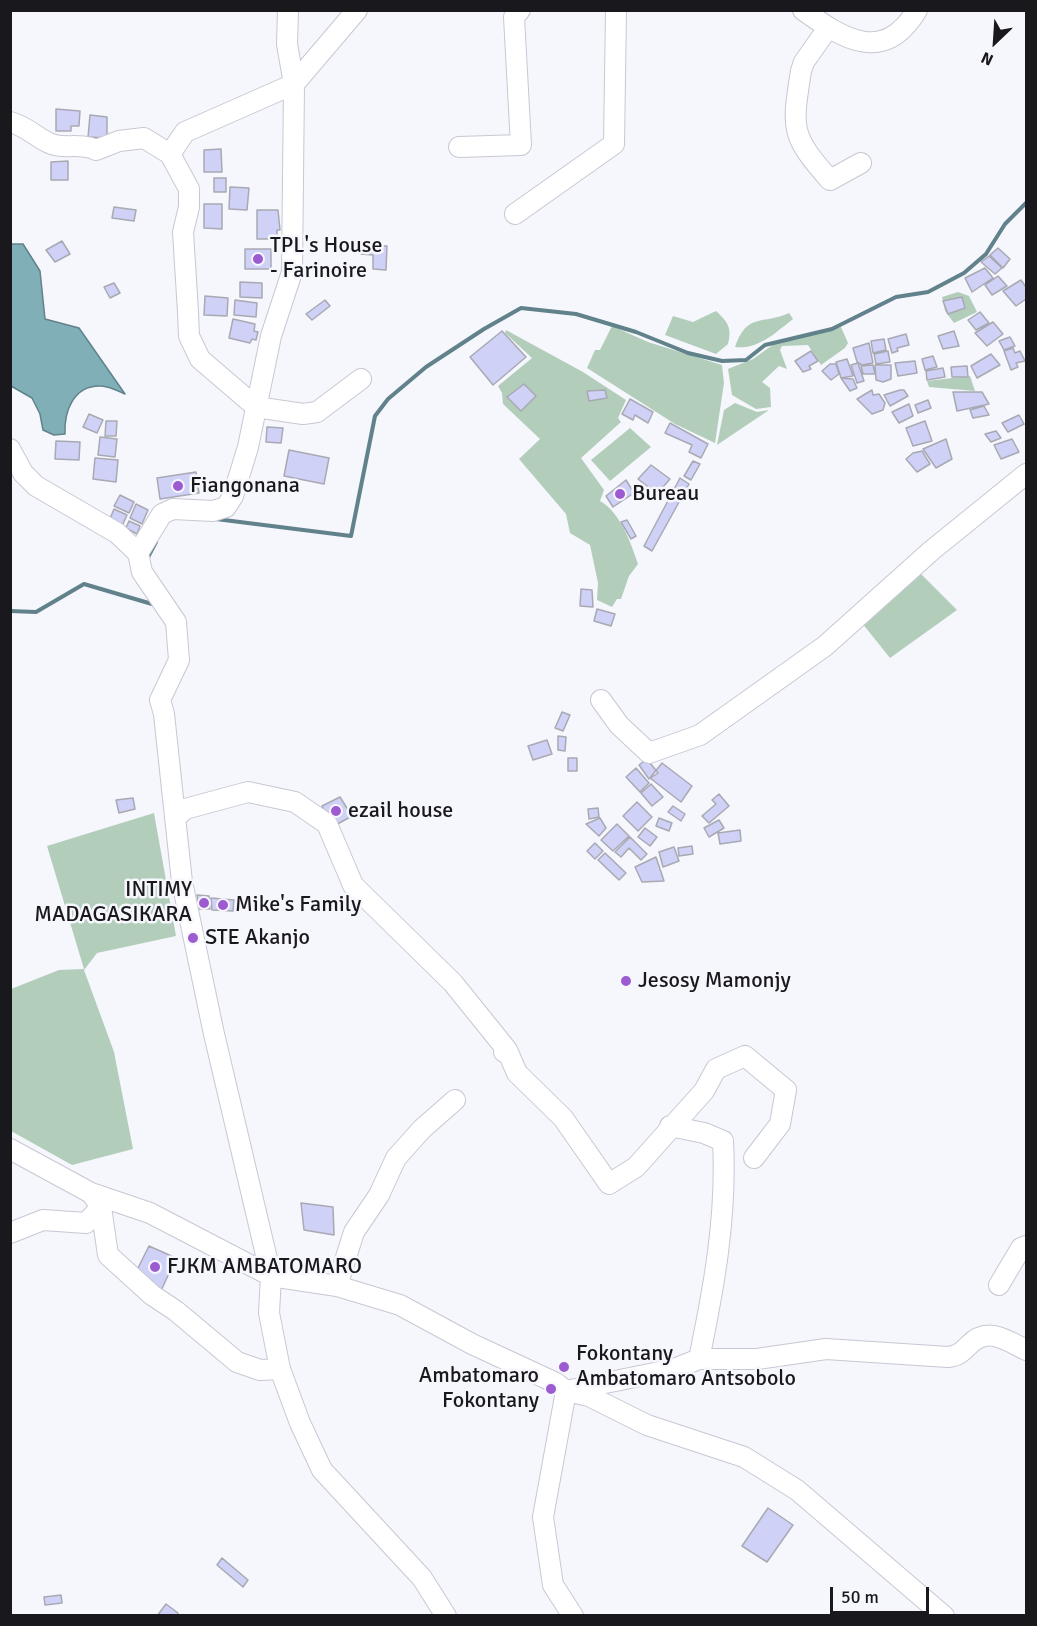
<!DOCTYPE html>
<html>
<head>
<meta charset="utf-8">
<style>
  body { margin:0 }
  #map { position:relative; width:1037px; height:1626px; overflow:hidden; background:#f6f6fd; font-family:Signika,sans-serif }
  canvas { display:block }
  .frame { position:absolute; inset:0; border:12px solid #19191d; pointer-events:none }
  .north { position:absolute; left:965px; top:12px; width:60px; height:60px; -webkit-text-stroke:4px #f6f6fd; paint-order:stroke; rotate:205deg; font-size:16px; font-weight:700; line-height:24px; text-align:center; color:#19191d }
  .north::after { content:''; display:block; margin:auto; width:21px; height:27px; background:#19191d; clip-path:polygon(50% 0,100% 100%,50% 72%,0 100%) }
  .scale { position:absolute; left:830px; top:1587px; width:99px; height:27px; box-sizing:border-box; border:3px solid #19191d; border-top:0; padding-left:8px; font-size:18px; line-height:21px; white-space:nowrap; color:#19191d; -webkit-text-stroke:4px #f6f6fd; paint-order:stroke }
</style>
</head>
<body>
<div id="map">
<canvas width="1037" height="1626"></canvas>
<div class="frame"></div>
<div class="north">N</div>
<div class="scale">50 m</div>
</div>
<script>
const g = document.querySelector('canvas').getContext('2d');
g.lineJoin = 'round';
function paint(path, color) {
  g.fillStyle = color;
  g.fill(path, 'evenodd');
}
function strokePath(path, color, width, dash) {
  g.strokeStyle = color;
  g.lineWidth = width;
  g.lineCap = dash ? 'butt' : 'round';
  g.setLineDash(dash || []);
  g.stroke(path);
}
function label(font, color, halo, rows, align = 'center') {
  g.font = font + ' Signika,sans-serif';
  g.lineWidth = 5;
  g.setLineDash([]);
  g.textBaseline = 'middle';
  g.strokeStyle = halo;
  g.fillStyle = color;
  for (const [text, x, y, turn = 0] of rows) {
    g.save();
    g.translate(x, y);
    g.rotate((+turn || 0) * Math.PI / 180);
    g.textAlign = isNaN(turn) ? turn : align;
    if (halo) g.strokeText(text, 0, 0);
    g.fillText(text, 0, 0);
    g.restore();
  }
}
paint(new Path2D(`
  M958,292L969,296L977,312L954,323L945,311L942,297Z
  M716,311C728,322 732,328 728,344L716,354L665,335L673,316L693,322Z
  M789,313L793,319C775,333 758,350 735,347C747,312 763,325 789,313Z
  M612,326L648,342L722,365L724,383L715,443L675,424L587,368L595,350H600Z
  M841,327L848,343L845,348L821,365L808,345L782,346L780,350L787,369L779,366L762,382L770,388L771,407L756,409L732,395L728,369L753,359L774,344Z
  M506,330L583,372L626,400L618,418L621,422L581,458L604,490L600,501C620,512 631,543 638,564L629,576L621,599H617L612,607L597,600L598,583L590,545L570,533L566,514L519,459L540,439L503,404L502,393L498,386L532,358L505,333Z
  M970,376L975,391L929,387L927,381Z
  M735,403L757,412L769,410L717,445L724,410Z
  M630,428L651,447L610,481L591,460Z
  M916,569L957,610L890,658L858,618Z
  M154,813L176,936L97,953L84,970L114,1052L133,1149L72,1165L11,1131V989L59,970L84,969L47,846Z`), '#b2cebb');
const water = new Path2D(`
  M11,244H23L40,271L45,319L79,328L125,394C118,391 109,386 101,386C73,385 64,412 65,434L54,435L43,430L40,414L32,398L11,386Z`);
paint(water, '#80afb8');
strokePath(water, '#61828a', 1.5);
strokePath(new Path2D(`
  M216,519L351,536L375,416L388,399L426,367L484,329L521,308L576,314L636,332L688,353L722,361L746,360L765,345L832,329L896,297L928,292L964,273L986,254L1005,224L1026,203
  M147,559L156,542
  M10,611L36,612L84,584L152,604L155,601`), '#61828a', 4);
const building = new Path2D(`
  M56,109L80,111L79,126H71V131H56Z
  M90,115L107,117V138L88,137Z
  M221,149L222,172H204V150Z
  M68,161V180H51V162Z
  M214,178H226V192H214Z
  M230,187L249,188L247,210L229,209Z
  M204,204H222V229L204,228Z
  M114,207L136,210L134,221L112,218Z
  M257,210H278L280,230H277V239H257Z
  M62,241L70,254L55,262L46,250Z
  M361,245L387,246L386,270L373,269V255L361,254Z
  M998,248L1010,259L1003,268L990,255Z
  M245,249H271V269H245Z
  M989,256L1002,268L995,274L981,262Z
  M985,268L993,278L972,292L965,278Z
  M998,276L1007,286L992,295L985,285Z
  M1021,280L1026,287V299L1016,306L1003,291Z
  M240,282L262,283V298L240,297Z
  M114,283L120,293L110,298L104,287Z
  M205,296L228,298L227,316L204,315Z
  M962,297L965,308L948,314L943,301Z
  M235,300L257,303L256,317L234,315Z
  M325,300L330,306L312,320L306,314Z
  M980,312L989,323L976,330L968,320Z
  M233,319L255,324L254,331L258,332L256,340L252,339L250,343L229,338Z
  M993,322L1003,334L987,346L975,333Z
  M502,331L526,357L493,385L470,357Z
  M954,331L959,346L943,349L938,336Z
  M906,334L909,345L897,348L898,351L892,353L888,339Z
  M1010,337L1015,346L1004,350L999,341Z
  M884,339L886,350L873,353L871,341Z
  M869,343L873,363L862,365L857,362L853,348Z
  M1013,348L1015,353L1020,351L1025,361L1016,363L1018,367L1011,370L1004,351Z
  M811,351L818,361L809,366L811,369L803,372L795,361Z
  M888,351L890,362L876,364L874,354Z
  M991,354L1000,365L977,378L971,366Z
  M933,356L937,367L925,370L922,359Z
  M847,359L853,376L841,378L836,362Z
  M915,361L917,373L898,376L895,363Z
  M858,363L864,381L857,383L851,365Z
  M830,364H836L839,374L831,380L822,371Z
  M873,365L875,374H863L861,366Z
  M875,365H891V379L883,382L876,380Z
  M967,366L968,377H952L951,367Z
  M943,368L945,377L927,380L926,371Z
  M841,378L853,379L857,388L850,391Z
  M524,384L536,396L521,411L507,397Z
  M605,390L607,398L589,401L587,391Z
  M872,390L873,395L879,394L885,403L883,410L872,414L857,399Z
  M900,390H904L908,396L890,406L884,395Z
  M953,392H982L989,404L957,411Z
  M630,399L653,412L648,423L635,415L633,420L622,414Z
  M928,400L931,408L918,413L915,405Z
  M909,404L913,416L899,423L892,412Z
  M984,406L989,415L973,418L970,410Z
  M89,414L103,420L97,433L83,427Z
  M1019,415L1024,424L1008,432L1002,423Z
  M106,421H117L116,436H105Z
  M925,421L932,441L913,446L906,428Z
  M670,423L708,444L701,458L689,452L692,445L665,433Z
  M267,427L283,428L281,443L266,442Z
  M996,431L1001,438L991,442L985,434Z
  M100,437L117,439L115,457L98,455Z
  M946,439L952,459L936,468L923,449Z
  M1012,439L1019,452L1001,459L994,445Z
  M56,441L80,442L79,460L55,459Z
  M289,450L329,458L324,484L284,476Z
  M922,451L930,464L917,472L906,459L913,453Z
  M95,458L118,460L116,482L93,479Z
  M693,461L700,464L691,480L684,476Z
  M651,465L670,479L657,494L638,479Z
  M196,472L199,493L160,499L157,478Z
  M680,478L689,484L652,551L644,546Z
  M626,480L634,493L613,507L606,496Z
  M120,495L134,502L129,513L114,506Z
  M136,504L148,510L142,524L130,518Z
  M114,509L127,515L122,526L109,521Z
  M627,520L636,536L631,539L621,522Z
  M129,521L140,526L137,534L126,528Z
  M581,589L592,590L593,607L580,606Z
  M597,609L615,614L611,626L594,621Z
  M562,712L570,715L563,731L555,728Z
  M558,736L566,737L565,751L558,750Z
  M547,740L552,754L533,760L528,746Z
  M568,758H577V771H568Z
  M647,759L658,773L649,779L639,765Z
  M662,763L692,786L681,802L650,778Z
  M636,768L649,783L640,792L626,777Z
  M651,784L663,797L652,806L641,793Z
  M719,794L729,806L709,823L702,816L716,804L712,800Z
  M340,797L352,816L332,827L322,806Z
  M133,798L135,809L119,813L116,800Z
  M637,802L652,817L638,831L623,816Z
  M673,806L685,814L681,821L668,812Z
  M598,808L599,817L589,819L588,809Z
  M600,818L606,828L599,836L586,824Z
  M659,818L672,823L669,831L656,826Z
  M719,820L724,828L709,837L704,828Z
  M617,824L629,836L613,851L601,840Z
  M645,828L657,837L650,846L638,837Z
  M740,830L741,841L720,844L718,833Z
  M630,837L647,854L641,860L629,848L621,857L615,852Z
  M595,843L603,851L595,859L587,851Z
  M692,846L693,854L679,856L678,848Z
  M674,847L679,861L663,867L659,852Z
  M605,853L626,873L619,880L598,860Z
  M656,857L664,881L642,882L635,867Z
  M197,895L209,896L210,909H199Z
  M211,898L234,900L233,911L212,910Z
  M301,1203L333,1207L334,1235L304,1230Z
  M149,1246L176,1258L160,1293L134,1276Z
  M768,1508L793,1525L767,1562L742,1546Z
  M222,1558L248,1580L243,1587L217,1565Z
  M61,1595L62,1603L45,1605L44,1597Z
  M166,1604L178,1613L177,1616H157Z`);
paint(building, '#cfd1f6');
strokePath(building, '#a8a9b3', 1.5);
const minor = new Path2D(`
  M357,10L294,84L185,132L170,154L189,189V207L183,232L188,312L189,336L200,359L256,407L303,414L317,412L361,379
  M803,10C843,39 884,65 917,10
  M828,28L804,62L801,71C792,129 790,135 830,180L861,163
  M10,122C28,127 34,136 49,143C62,150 80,142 96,150L119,141L144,138L170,154
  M459,147L521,145L514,17L520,10
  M515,214L614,144L616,10
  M10,449L23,473L36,486L117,533L138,553L162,514L173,509L213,511L226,507L233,496L248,447L271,336L292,272L294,84L287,44L288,10
  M138,553L142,572L176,622L179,660L160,700L164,714L182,882L214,1034L271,1276L269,1313L280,1369L300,1423L322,1470L422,1578L446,1616
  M601,700L619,725L649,753L700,735L825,646L931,551L1026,474
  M175,818L185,809L248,792L295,802L327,824L353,885L453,983L507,1050L504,1052
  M507,1050L517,1073L563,1118L609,1184L636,1167L704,1091L716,1069L745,1056L786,1090L780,1124L754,1158
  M670,1126L704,1133L723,1141C727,1216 714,1287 699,1359
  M10,1149L91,1193L150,1213L271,1276L337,1286L400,1305L472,1344L556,1383L566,1391L543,1517L553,1585L573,1616
  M91,1193L101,1207L108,1255L152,1295L176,1311L237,1362L260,1370L280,1369
  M10,1233L43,1220L86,1223L101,1207
  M999,1285L1021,1248L1026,1246
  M337,1286L354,1232L379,1195L396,1158L422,1129L455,1100
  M566,1391L674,1369L699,1359H757L826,1349L948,1357C958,1356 962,1352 969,1345C988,1326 1006,1340 1026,1350
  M571,1392L589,1396L647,1425L744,1457L797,1490L944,1616`);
strokePath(minor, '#c7c8d3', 22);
strokePath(minor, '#fff', 20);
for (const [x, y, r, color] of [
  [258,259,6,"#9c5bd1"],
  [178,486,6,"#9c5bd1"],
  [620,494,6,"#9c5bd1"],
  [336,811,6,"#9c5bd1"],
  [204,903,6,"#9c5bd1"],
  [223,905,6,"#9c5bd1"],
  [193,938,6,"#9c5bd1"],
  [626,981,6,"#9c5bd1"],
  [155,1267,6,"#9c5bd1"],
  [564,1367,6,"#9c5bd1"],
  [551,1389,6,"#9c5bd1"]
]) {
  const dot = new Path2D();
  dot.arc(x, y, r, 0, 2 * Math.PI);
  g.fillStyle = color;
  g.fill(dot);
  strokePath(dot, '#f6f6fd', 2);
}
label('22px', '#19191d', '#f6f6fd', [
  ["TPL's House",270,246],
  ["- Farinoire",270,271],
  ["Fiangonana",190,486],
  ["Bureau",632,494],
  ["ezail house",348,811],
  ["INTIMY",192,890,"right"],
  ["MADAGASIKARA",192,915,"right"],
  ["Mike's Family",235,905],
  ["STE Akanjo",205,938],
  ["Jesosy Mamonjy",638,981],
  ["FJKM AMBATOMARO",167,1267],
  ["Fokontany",576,1354],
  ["Ambatomaro Antsobolo",576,1379],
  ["Ambatomaro",539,1376,"right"],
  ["Fokontany",539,1401,"right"]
], 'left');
</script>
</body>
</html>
